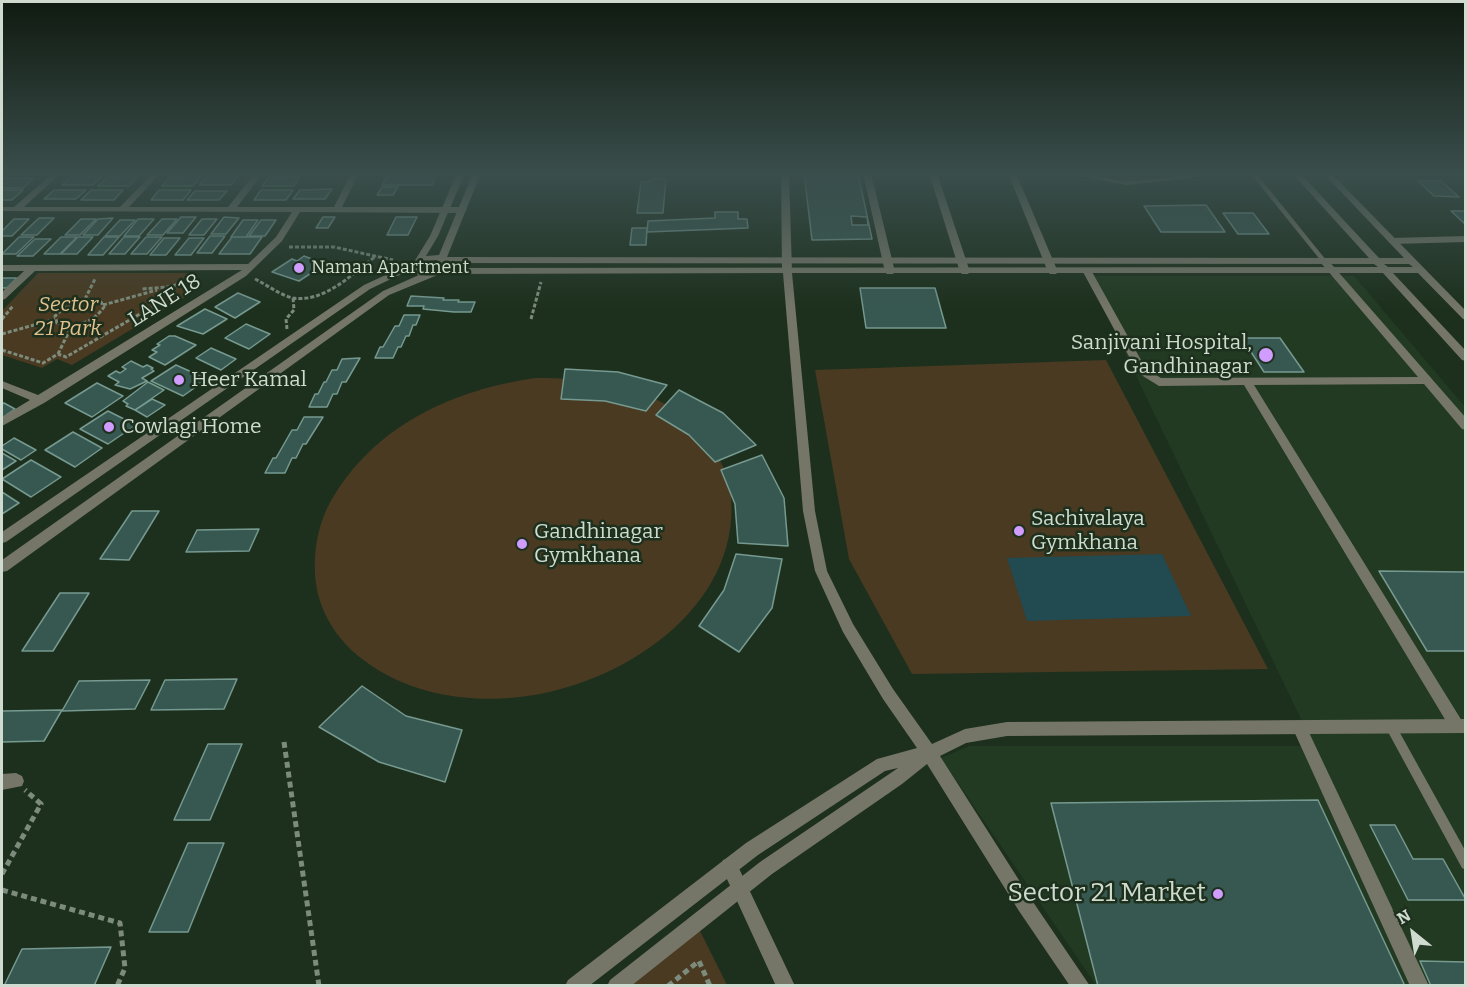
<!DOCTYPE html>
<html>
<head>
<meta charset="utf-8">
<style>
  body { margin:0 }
  #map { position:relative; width:1467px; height:987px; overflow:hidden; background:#1d301d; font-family:Bitter,serif }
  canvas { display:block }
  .frame { position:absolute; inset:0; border:3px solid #cfdbcf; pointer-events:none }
  .north { position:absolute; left:1383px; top:903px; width:60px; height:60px; -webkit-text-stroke:4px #1d301d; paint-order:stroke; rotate:330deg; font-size:16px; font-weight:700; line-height:24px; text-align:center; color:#cfdbcf }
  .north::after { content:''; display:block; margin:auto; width:21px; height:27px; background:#cfdbcf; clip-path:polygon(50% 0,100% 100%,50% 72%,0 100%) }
</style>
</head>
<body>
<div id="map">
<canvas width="1467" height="987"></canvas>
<div class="frame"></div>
<div class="north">N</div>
</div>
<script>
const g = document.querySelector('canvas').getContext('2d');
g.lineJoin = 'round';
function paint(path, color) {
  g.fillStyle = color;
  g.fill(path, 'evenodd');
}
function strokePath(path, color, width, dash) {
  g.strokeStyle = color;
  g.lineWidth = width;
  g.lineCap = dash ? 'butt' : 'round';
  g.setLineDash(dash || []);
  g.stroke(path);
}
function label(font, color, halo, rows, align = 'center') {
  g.font = font + ' Bitter,serif';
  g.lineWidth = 5;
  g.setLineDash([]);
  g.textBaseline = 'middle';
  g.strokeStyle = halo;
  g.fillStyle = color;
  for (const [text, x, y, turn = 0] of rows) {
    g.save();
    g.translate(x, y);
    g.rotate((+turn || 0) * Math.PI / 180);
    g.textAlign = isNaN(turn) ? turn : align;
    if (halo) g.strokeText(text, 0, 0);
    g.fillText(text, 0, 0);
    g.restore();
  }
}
paint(new Path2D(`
  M1088,276H1354L1465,407V985H1096L941,758L970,746H1314Z`), '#223a22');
paint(new Path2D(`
  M38,273H192L194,292L72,365L57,359L42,368L2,355V311Z
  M1106,360L1268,669L912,674L849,559L815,370Z
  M535,378C602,377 678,390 715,452C723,465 730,480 731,495C741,609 620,686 520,697C467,703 412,694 369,664C341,645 321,617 316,584C312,553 318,520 335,494C380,423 454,390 535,378Z
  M698,927L727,985L628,986Z`), '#493a21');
paint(new Path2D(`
  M1162,554L1191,616L1027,621L1007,558Z`), '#214a51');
const building = new Path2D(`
  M389,173H438L432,185H382Z
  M804,173H858L872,239L812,240Z
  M72,176H103L93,185H62Z
  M138,176L129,186H98L107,177Z
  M201,176L193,186H162L170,177Z
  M207,176H238L231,185H199Z
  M269,177H300L294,186H262Z
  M3,178H34L23,188H2Z
  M650,179H666L663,213H637L641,182H650Z
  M1418,181H1441L1459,197L1434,196Z
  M382,187H398L393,195H377Z
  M332,189L325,199H293L300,190Z
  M2,190H23L12,200H2Z
  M54,190H86L76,199H44Z
  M91,190H123L114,200H81Z
  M159,190H191L183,200H151Z
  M261,190H293L286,200H254Z
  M195,191H227L219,200H187Z
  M1206,205L1225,232H1161L1144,206Z
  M1451,211H1466V225Z
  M715,212H738V219H747L748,228L647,232L648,221L715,218Z
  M1223,213H1253L1269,234H1238Z
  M851,216L867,217L868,225H852Z
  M181,217H196L183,233H167Z
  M224,217L239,218L226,234H211Z
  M323,217H335L328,228H316Z
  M396,217H417L408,235H387Z
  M39,218H54L37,235H21Z
  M113,218L98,235H83L98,219Z
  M14,219H29L12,236H2V231Z
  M81,219H96L80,235H65Z
  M138,219H154L139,236H124Z
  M162,219H177L163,235H147Z
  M202,219H217L204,235H189Z
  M120,220H135L120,236H105Z
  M243,220H258L246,237H231Z
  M261,220H276L265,236H249Z
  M632,228H647L646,245H630Z
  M210,236H225L212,253H197Z
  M19,237H34L16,254H2Z
  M61,237H77L60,254H44Z
  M78,237H93L77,254H61Z
  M104,237H119L103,255H88Z
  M124,237H140L125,254H109Z
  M146,237H162L147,254H131Z
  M232,237H262L250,254H219Z
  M164,238H180L166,255H150Z
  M189,238H204L191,255H175Z
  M35,239H51L33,256H17Z
  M304,256L325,264L299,281L272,272L292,259L297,261Z
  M2,278H17L7,288H2Z
  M860,288H935L946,328H866Z
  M238,293L260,302L235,318L215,307Z
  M411,296L444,298L443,300H459L458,302H475L471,312H454L423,309L424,306H407Z
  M205,309L227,319L203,334L177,326Z
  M404,315H420L416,325H413L409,336H406L401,347H398L393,358H375L380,347H383L395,326H399Z
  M246,324L270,334L249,349L225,338Z
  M169,336H175L196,345L165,365L149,357L157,352L152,350L160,345L157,344Z
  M1242,338H1280L1304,372H1264Z
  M211,348L236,359L221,370L196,358Z
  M360,358L346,382H342L337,394H333L327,407H309L315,394H318L324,382H326L332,370H337L342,359Z
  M131,361L143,367L147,365L153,368L151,369L154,371L142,378L147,381L130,389L115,385L119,382L108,376L116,371L120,373L126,369L122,367Z
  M176,365L207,379L183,396L151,381Z
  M565,369L618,372L667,385L646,411L605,401L561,399Z
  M148,382L164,390L135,410L126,406L128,404L123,401Z
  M97,383L123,396L92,417L65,403Z
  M679,390L723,413L756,445L715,462L689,435L656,415Z
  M152,399L165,405L147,417L135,410Z
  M4,403L15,409L2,418V404Z
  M108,411L136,425L108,444L80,429Z
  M304,417H323L306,444H303L296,458H292L285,473H265L273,458H276L292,430H297Z
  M73,432L102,448L75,467L45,450Z
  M14,438L36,450L21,460L2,449V446Z
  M2,453L16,461L2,470Z
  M762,455L784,498L788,546L738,543L735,504L721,470Z
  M31,460L61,477L31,497L2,479Z
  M2,492L19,503L2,514Z
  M132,511H159L129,560L100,559Z
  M259,529L249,551L186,552L197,530Z
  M736,554L782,559L772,608L739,652L699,626L724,590Z
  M1379,571L1466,572V651H1427Z
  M60,593H89L53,651H22Z
  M237,679L224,709L151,710L165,680Z
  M150,680L135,709L62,711L79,681Z
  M362,686L406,716L462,730L445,782L379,762L319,727Z
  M62,710L44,741L2,742V711Z
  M208,744H242L210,820H174Z
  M1318,800L1405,986H1098L1051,803Z
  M1370,825H1395L1413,859H1443L1466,900H1408Z
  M188,843H224L188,932H149Z
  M111,947L94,986H4L22,949Z
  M1420,961L1466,962V986H1431Z`);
paint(building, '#375850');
strokePath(building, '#769990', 1.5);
strokePath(new Path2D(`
  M289,247H334L393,260
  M255,279C267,285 280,295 293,298C325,303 353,273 376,256
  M167,287L192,281
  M85,299L95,279
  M82,300L101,302L104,307C93,323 76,328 57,323L55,316L66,306Z
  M103,305L157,290
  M2,319L13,306
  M531,319L541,282
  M287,329L286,319L294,310L293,297
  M2,334L55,319
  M2,350L43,363L58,354L66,357L176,293L169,287L141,289
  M58,354L72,325`), '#7c8b7c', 3, [4, 2]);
strokePath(new Path2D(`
  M284,742L319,986
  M2,874L41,804L25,790
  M2,890L120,923L125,968L117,986
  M668,986L699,961L710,986`), '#7c8b7c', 5, [6, 4]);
paint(new Path2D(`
  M1250,173H1256L1326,260V262H1322Z
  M1391,722L1395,724L1466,852V870L1462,868L1387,730L1386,727L1387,724Z`), '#757668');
paint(new Path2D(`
  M53,173H61L24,207H120L153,173H161L129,207H228L255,173H263L237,207H334L351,173H359L342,207H463L467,210L463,213L300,212L282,241L246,276L44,403L2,426V417L30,400L2,388V381L38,395L242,270L35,271L5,299L2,300V292L24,271H2V265L248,264L276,237L292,212L2,211V207H14Z
  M781,173H789L792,272L787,275L782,272Z
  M863,173H871L895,272L893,274H887L885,272Z
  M929,173H937L970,272L968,274H962L960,272Z
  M1008,173H1016L1058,272L1056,274H1050L1048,272Z
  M1068,173C1088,172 1107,180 1128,181C1158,181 1189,171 1220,173L1216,175L1127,185L1072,175Z
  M1466,236V242L1392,244L1388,241L1392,238Z
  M1324,258L1327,259L1466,418V430L1462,429L1424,384L1254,385L1462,721L1464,726L1462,731L1457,733L1452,731L1244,385L1159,386L1138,373L1083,272L1085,270H1091L1146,369L1161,378L1418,377L1321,263V259Z
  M1300,722L1305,724L1429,986H1410L1293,729L1295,724Z
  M16,773L22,776L24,781L22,786L2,790V774Z
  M729,858L735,860L795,986H776L721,866L723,860Z`), '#757668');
paint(new Path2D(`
  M457,173H465L438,236L426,256L439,255L473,173H481L447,257L1369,258L1292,173H1300L1379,258H1404L1323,173H1331L1466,311V320L1463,319L1418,273H1393L1466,351V361L1462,360L1383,273H792L815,511L827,571L853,624L893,689L932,744L965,729L1007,722L1466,719V733L1007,736L966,743L940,756L1031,899L1090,986H1070L1019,911L927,764L902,784L772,874L631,986H607L610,980L760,862L898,768L885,771L758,855L589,986H565L568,980L746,843L877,759L917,748L883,699L843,632L815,571L803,511L783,273L440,274L389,295L7,571L2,572V560L383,291L419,275L413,274L410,270L370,289L6,542L2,543V532L364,285L414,262L430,236ZM436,260L441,263C434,271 429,271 419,270L418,268L426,261ZM450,263L1374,264L1378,267L446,268ZM1384,264H1409L1413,267H1388Z`), '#757668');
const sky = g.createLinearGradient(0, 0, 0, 311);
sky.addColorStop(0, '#101a10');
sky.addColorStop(0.56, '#3a4e4c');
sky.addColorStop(1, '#3a4e4c00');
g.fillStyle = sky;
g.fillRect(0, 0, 1467, 311);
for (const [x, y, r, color] of [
  [299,268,6,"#d09dfe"],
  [1266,355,8,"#d09dfe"],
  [179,380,6,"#d09dfe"],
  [109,427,6,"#d09dfe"],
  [1019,531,6,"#d09dfe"],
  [522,544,6,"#d09dfe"],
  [1218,894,6,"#d09dfe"]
]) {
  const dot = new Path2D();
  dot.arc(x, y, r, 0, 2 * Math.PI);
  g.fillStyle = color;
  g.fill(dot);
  strokePath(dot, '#1d301d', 2);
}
label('18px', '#cfdbcf', '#1d301d', [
  ["Naman Apartment",311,268]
], 'left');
label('21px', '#cfdbcf', '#1d301d', [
  ["LANE 18",165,301,-32]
]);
label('italic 21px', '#e1c18d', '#1d301d', [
  ["Sector",68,305],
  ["21 Park",68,329]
]);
label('21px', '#cfdbcf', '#1d301d', [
  ["Sanjivani Hospital,",1252,343,"right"],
  ["Gandhinagar",1252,367,"right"],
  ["Heer Kamal",191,380],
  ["Cowlagi Home",121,427],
  ["Sachivalaya",1031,519],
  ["Gymkhana",1031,543],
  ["Gandhinagar",534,532],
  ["Gymkhana",534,556]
], 'left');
label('26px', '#cfdbcf', '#1d301d', [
  ["Sector 21 Market",1206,894]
], 'right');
</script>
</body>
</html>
